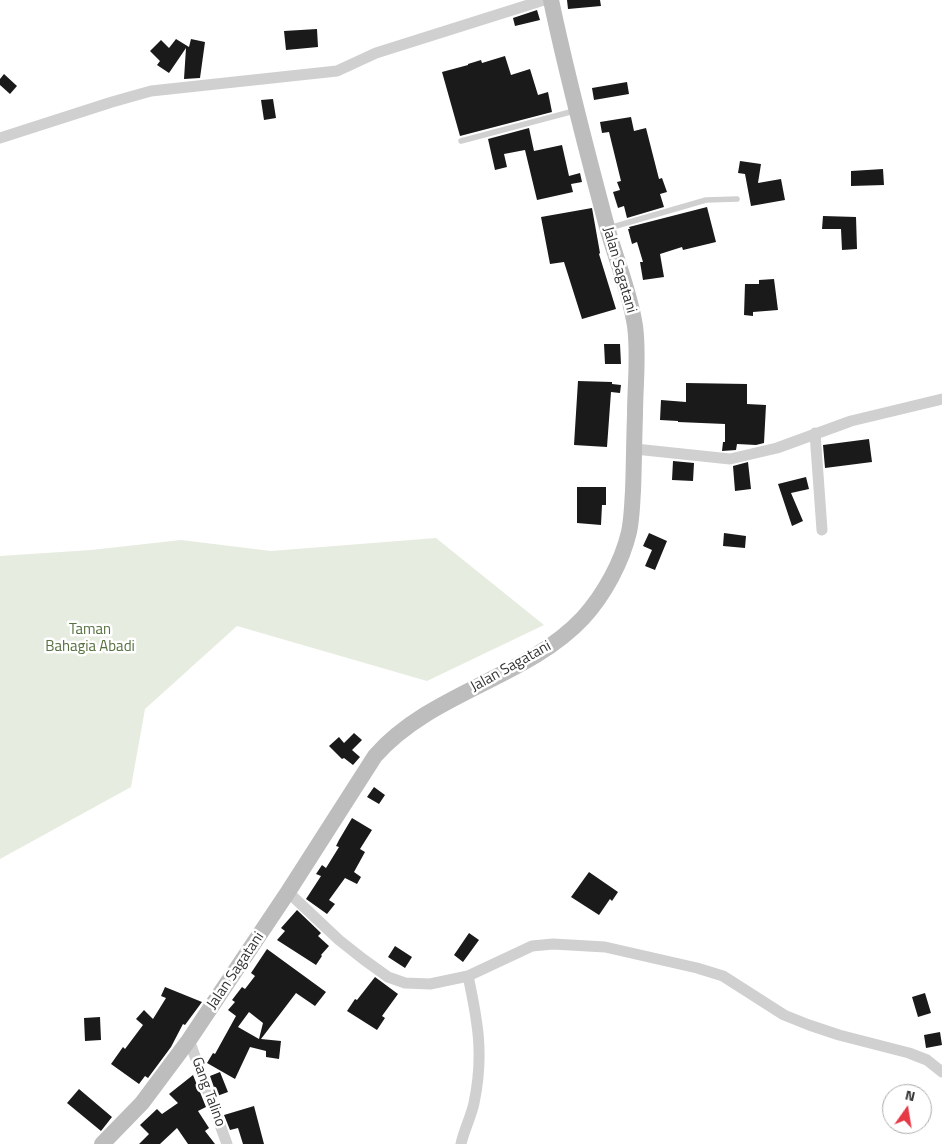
<!DOCTYPE html>
<html>
<head>
<meta charset="utf-8">
<style>
  body { margin:0 }
  #map { position:relative; width:942px; height:1144px; overflow:hidden; background:#fff; font-family:"Titillium Web",sans-serif }
  canvas { display:block }
  .north { position:absolute; left:882px; top:1084px; width:50px; height:50px; box-sizing:border-box; background:#fff; border:1px solid #adadad; border-radius:50%; rotate:13deg; font-size:14px; font-weight:700; line-height:20px; text-align:center; color:#333 }
  .north::after { content:''; display:block; margin:auto; width:18px; height:22px; background:#e63946; clip-path:polygon(50% 0,100% 100%,50% 72%,0 100%) }
</style>
</head>
<body>
<div id="map">
<canvas width="942" height="1144"></canvas>
<div class="north">N</div>
</div>
<script>
const g = document.querySelector('canvas').getContext('2d');
g.lineJoin = 'round';
function paint(path, color) {
  g.fillStyle = color;
  g.fill(path, 'evenodd');
}
function strokePath(path, color, width, dash) {
  g.strokeStyle = color;
  g.lineWidth = width;
  g.lineCap = dash ? 'butt' : 'round';
  g.setLineDash(dash || []);
  g.stroke(path);
}
function label(font, color, halo, rows, align = 'center') {
  g.font = font + ' "Titillium Web",sans-serif';
  g.lineWidth = 5;
  g.setLineDash([]);
  g.textBaseline = 'middle';
  g.strokeStyle = halo;
  g.fillStyle = color;
  for (const [text, x, y, turn = 0] of rows) {
    g.save();
    g.translate(x, y);
    g.rotate((+turn || 0) * Math.PI / 180);
    g.textAlign = isNaN(turn) ? turn : align;
    if (halo) g.strokeText(text, 0, 0);
    g.fillText(text, 0, 0);
    g.restore();
  }
}
paint(new Path2D(`
  M436,538L544,625L427,681L237,626L145,709L131,787L0,859V556L91,550L181,540L271,551Z`), '#e6ecdf');
paint(new Path2D(`
  M567,0H600L601,6L568,9Z
  M537,10L540,20L515,26L513,18Z
  M317,29L318,47L286,50L284,31Z
  M176,39L189,47L191,39L205,42L200,78L184,79L186,48L169,73L157,65L160,61L150,51L161,40L169,48Z
  M505,56L511,75L530,69L538,95L548,92L552,112L460,136L442,72L468,65V64L481,60L482,63Z
  M4,74L17,86L10,94L0,85V79Z
  M627,82L629,94L594,100L592,88Z
  M273,99L276,118L264,120L261,100Z
  M631,117L634,131L646,128L659,179L662,178L667,192L660,194L664,207L627,218L624,206L618,208L613,192L620,190L617,182L621,181L609,132L602,133L600,122Z
  M529,128L534,151L562,145L569,176L580,173L582,182L571,184L573,192L537,200L525,150L504,154L507,167L495,170L488,139Z
  M740,161L761,164L758,183L781,179L785,200L751,206L745,174L738,173Z
  M883,169L884,185L851,186V171Z
  M707,207L716,242L683,250L682,247L660,254L664,277L643,280L640,262H643L637,242L632,244L628,229H630L629,227Z
  M592,208L600,253L599,254L616,309L582,319L564,262L550,264L541,217Z
  M823,216L856,217L857,249L842,250L841,229H822Z
  M774,279L778,310L753,312V316L744,315L745,284H759V280Z
  M604,344H620L621,364H605Z
  M578,381L612,382V384L621,385L620,393L611,392L607,447L574,445Z
  M686,383L747,384V404L766,405L764,443L756,445L737,444L736,450L722,451L723,442H725V424L678,422V421L660,420L661,400L686,402Z
  M869,439L872,462L825,468L823,445Z
  M673,461L694,463L693,481L672,480Z
  M748,462L751,489L735,491L733,466Z
  M806,477L809,489L791,493L803,521L792,526L778,484Z
  M577,487H606V505H602L601,525L577,523Z
  M649,533L667,541L655,570L645,566L652,550L643,546Z
  M724,533L746,536L745,548L723,546Z
  M354,733L362,740L352,750L360,757L353,765L344,758L342,759L329,746L339,737L344,743Z
  M374,787L385,795L379,804L367,797Z
  M352,818L372,830L360,849L365,852L354,872L361,877L357,884L345,878L329,900L335,904L327,914L306,899L321,876L316,874L322,865L326,868L339,847L336,846L339,840Z
  M589,872L618,892L612,901L610,899L599,915L571,897Z
  M297,910L321,933L318,936L329,946L321,955L322,956L316,965L277,940L285,931L281,928Z
  M469,933L479,940L463,962L454,955Z
  M395,946L412,957L405,968L388,957Z
  M267,949L326,992L315,1006L296,993L261,1039L281,1041L279,1059L266,1057V1051L250,1047L235,1079L207,1063L213,1053L215,1054L236,1016L228,1010L235,1002L232,1000L242,987L245,989L255,976L251,973ZM249,1012L263,1023L259,1039L238,1027Z
  M375,977L398,994L382,1016L385,1018L377,1030L347,1011L355,999L357,1000Z
  M165,987L202,1002L185,1025L183,1024L171,1047L148,1078L145,1076L139,1084L111,1064L123,1047L125,1049L143,1025L136,1019L144,1010L153,1019L166,998L161,996Z
  M925,993L931,1013L918,1017L912,997Z
  M100,1017L101,1040L85,1041L84,1018Z
  M940,1032L942,1045L926,1048L924,1035Z
  M220,1072L228,1092L217,1096L210,1076Z
  M193,1075L206,1107L198,1111L209,1128L205,1131L215,1144H188L177,1128L160,1144H139L149,1134L140,1125L157,1109L162,1114L178,1103L169,1094Z
  M79,1089L112,1117L101,1131L67,1103Z
  M254,1106L264,1144H243L238,1128L230,1130L224,1115Z`), '#1a1a1a');
strokePath(new Path2D(`
  M461,141L574,111
  M609,228L706,200L737,199`), '#d0d0d0', 5.5);
strokePath(new Path2D(`
  M0,138L112,102L151,91L337,71L376,53L544,0
  M815,433L822,530
  M635,449L730,459L777,448L851,421L942,399
  M288,892L339,940L363,959L388,977L405,983L430,984L468,976L532,946L553,944L605,947L697,968L723,976L784,1015L809,1025L839,1035L909,1053L927,1060L942,1072
  M189,1040L227,1144
  M461,1144C464,1130 471,1117 474,1103C484,1056 478,1022 468,976`), '#d0d0d0', 11);
strokePath(new Path2D(`
  M102,1144L142,1103L189,1040L288,892L375,756C431,692 527,678 583,618C604,595 622,562 629,532C632,518 632,505 633,491C634,466 634,441 635,415C635,386 639,355 635,326C630,292 616,260 607,227C587,152 567,76 551,0`), '#bdbdbd', 16);
label('15px', '#333', '#fff', [
  ["Jalan Sagatani",619,270,74],
  ["Jalan Sagatani",511,667,-29],
  ["Jalan Sagatani",236,971,-56],
  ["Gang Talino",208,1092,70]
]);
label('15px', '#56703f', '#fff', [
  ["Taman",90,630],
  ["Bahagia Abadi",90,647]
]);
</script>
</body>
</html>
